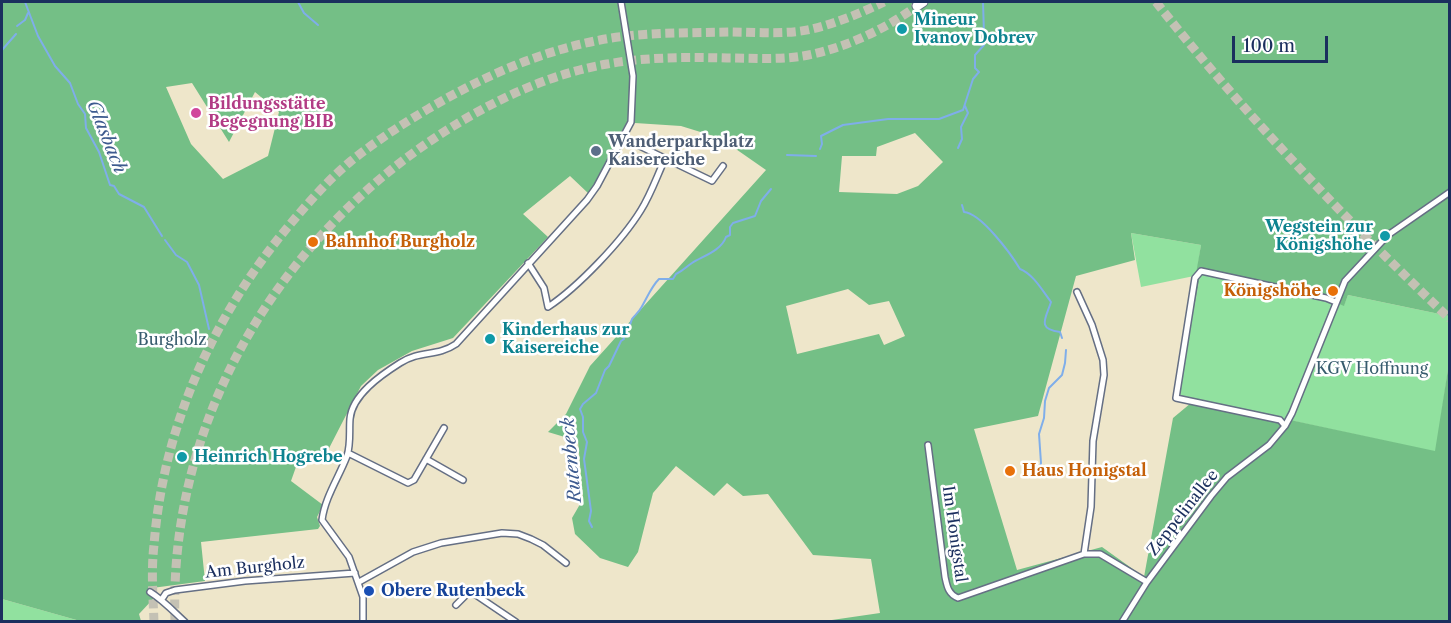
<!DOCTYPE html>
<html>
<head>
<meta charset="utf-8">
<style>
  body { margin:0 }
  #map { position:relative; width:1451px; height:623px; overflow:hidden; background:#eee6ca; font-family:"Libre Caslon Text",serif }
  canvas { display:block }
  .frame { position:absolute; inset:0; border:3px solid #1b2f5e; pointer-events:none }
  .scale { position:absolute; left:1232px; top:36px; width:96px; height:27px; box-sizing:border-box; border:3px solid #1b2f5e; border-top:0; padding-left:8px; font-size:18px; line-height:21px; white-space:nowrap; color:#1b2f5e; -webkit-text-stroke:4px #fff; paint-order:stroke }
</style>
</head>
<body>
<div id="map">
<canvas width="1451" height="623"></canvas>
<div class="frame"></div>
<div class="scale">100 m</div>
</div>
<script>
const g = document.querySelector('canvas').getContext('2d');
g.lineJoin = 'round';
function paint(path, color) {
  g.fillStyle = color;
  g.fill(path, 'evenodd');
}
function strokePath(path, color, width, dash) {
  g.strokeStyle = color;
  g.lineWidth = width;
  g.lineCap = dash ? 'butt' : 'round';
  g.setLineDash(dash || []);
  g.stroke(path);
}
function label(font, color, halo, rows, align = 'center') {
  g.font = font + ' "Libre Caslon Text",serif';
  g.lineWidth = 5;
  g.setLineDash([]);
  g.textBaseline = 'middle';
  g.strokeStyle = halo;
  g.fillStyle = color;
  for (const [text, x, y, turn = 0] of rows) {
    g.save();
    g.translate(x, y);
    g.rotate((+turn || 0) * Math.PI / 180);
    g.textAlign = isNaN(turn) ? turn : align;
    if (halo) g.strokeText(text, 0, 0);
    g.fillText(text, 0, 0);
    g.restore();
  }
}
paint(new Path2D(`
  M1131,233L1201,245L1197,272L1194,276L1141,287Z
  M1201,271L1326,298L1344,305L1348,295L1449,316V363L1436,452L1178,396Z
  M2,599L80,621L2,622Z`), '#91e19f');
paint(new Path2D(`
  M2,2H1449V316L1348,295L1344,306L1325,298L1201,271L1178,396L1435,451L1449,363V621H825L880,613L871,559L813,555L768,494L743,496L727,483L714,496L676,466L653,493L638,552L628,567L600,558L575,534L572,518L583,499L578,441L548,432L566,414L590,366L766,170L720,138L681,126L635,123L629,118L589,194L570,176L523,214L548,237L453,338L412,351L378,370L361,386L323,460L302,450L291,481L323,505L317,517L320,526L318,529L201,542L205,581L152,588L154,598L139,614L141,621H80L2,599ZM192,83L229,142L255,92L279,112L268,156L223,179L191,144L166,87ZM915,133L943,162L918,186L897,194L839,192L842,156H876L877,147ZM1131,233L1201,245L1174,399L1191,403L1173,418L1144,577L1102,547L1017,570L974,429L1038,416L1076,276L1135,260ZM848,289L869,305L889,301L905,336L884,345L879,334L797,354L786,306Z`), '#74bf86');
strokePath(new Path2D(`
  M25,2L38,36L55,66L70,83L78,104L85,114L86,128L99,152L110,185L114,186L119,194L144,207L162,236
  M298,2L304,13L318,25
  M983,2L984,34
  M17,26L25,20L28,13
  M2,50L16,34
  M958,148L962,139L961,127L968,113L965,106
  M820,149L822,144L821,136L843,125L888,119H939L963,110L973,79L979,72L975,68V55L984,45L985,39
  M787,155L816,156
  M962,205L964,212C981,213 1011,254 1020,269C1033,274 1042,290 1051,302C1046,318 1036,329 1060,332L1062,338
  M165,240L176,255L187,262L199,285L209,329
  M1039,471L1041,463L1039,434L1044,418L1045,401L1049,388L1062,375L1065,363L1066,350
  M592,527L589,521L591,511L584,459L587,442L583,432V417L580,409L583,404L596,393L605,370L609,366L621,341L624,339L623,336C630,329 629,327 632,319C635,315 639,312 641,308C647,298 651,287 659,279H673L676,274C683,271 686,267 692,263C703,256 721,251 726,237L730,235V227L733,223L755,216L761,201L771,189`), '#7faeea', 2);
strokePath(new Path2D(`
  M1156,2C1245,115 1345,219 1450,319
  M154,622C153,596 151,571 154,545C163,428 212,318 287,228C307,204 328,180 351,161C376,141 401,125 428,109C482,77 538,52 600,40C642,32 687,33 730,32C757,32 786,35 812,29C837,23 861,13 884,2
  M175,622C168,420 279,236 447,130C496,99 550,74 607,64C646,57 687,57 727,58C752,58 778,60 803,56C843,49 884,30 917,6`), '#c4c1b4', 9, [9, 4.5]);
const minor = new Path2D(`
  M623,138L712,181L723,166
  M528,263L544,288L548,307C578,287 622,241 641,210C651,194 657,176 665,159
  M1077,292L1092,325L1103,360L1104,375L1093,441L1091,507L1084,554
  M1285,426L1280,420L1176,398L1195,278L1201,271L1326,298L1336,302
  M928,445L945,577C947,586 948,594 958,598L1084,554H1100L1147,582
  M348,453L408,483L414,480L444,428
  M426,459L463,480
  M359,582L413,552L441,543L502,533L518,534L531,539L543,545L566,563
  M150,592C163,600 173,611 185,622
  M162,599L166,593L175,590L245,581L355,573
  M456,605L470,591L516,622
  M363,622V597L349,557L322,520C325,497 339,477 347,456C351,444 349,431 350,419C352,395 381,375 400,363C420,350 437,357 456,344L587,200L597,186L631,122L633,76L621,2
  M1122,622L1147,582L1211,496L1227,477L1269,445L1285,426L1292,413L1345,281L1388,235L1450,192`);
const trunk = new Path2D(`
  M917,6L923,2`);
strokePath(minor, '#656f84', 8);
strokePath(trunk, '#656f84', 11);
strokePath(minor, '#fff', 5);
strokePath(trunk, '#fff', 9);
for (const [x, y, r, color] of [
  [902,29,6,"#0f9aa8"],
  [196,113,6,"#d1479c"],
  [596,151,6,"#5c6f8a"],
  [1385,236,6,"#0f9aa8"],
  [313,242,6,"#e8710a"],
  [1333,291,6,"#e8710a"],
  [490,339,6,"#0f9aa8"],
  [182,457,6,"#0f9aa8"],
  [1010,471,6,"#e8710a"],
  [369,591,6,"#1a4fb4"]
]) {
  const dot = new Path2D();
  dot.arc(x, y, r, 0, 2 * Math.PI);
  g.fillStyle = color;
  g.fill(dot);
  strokePath(dot, '#fff', 2);
}
label('bold 16px', '#0d838f', '#fff', [
  ["Mineur",914,20],
  ["Ivanov Dobrev",914,38],
  ["Wegstein zur",1373,227,"right"],
  ["Königshöhe",1373,245,"right"],
  ["Kinderhaus zur",502,330],
  ["Kaisereiche",502,348],
  ["Heinrich Hogrebe",194,457]
], 'left');
label('bold 16px', '#b23c85', '#fff', [
  ["Bildungsstätte",208,104],
  ["Begegnung BIB",208,122]
], 'left');
label('bold 16px', '#4e5e75', '#fff', [
  ["Wanderparkplatz",608,142],
  ["Kaisereiche",608,160]
], 'left');
label('bold 16px', '#c56008', '#fff', [
  ["Bahnhof Burgholz",325,242],
  ["Königshöhe",1321,291,"right"],
  ["Haus Honigstal",1022,471]
], 'left');
label('16px', '#385c6e', '#fff', [
  ["Burgholz",172,340],
  ["KGV Hoffnung",1372,369]
]);
label('16px', '#1b2f5e', '#fff', [
  ["Zeppelinallee",1183,513,-52],
  ["Im Honigstal",954,534,82],
  ["Am Burgholz",255,568,-6]
]);
label('bold 16px', '#164399', '#fff', [
  ["Obere Rutenbeck",381,591]
], 'left');
label('italic 18px', '#3e5b8f', '#fff', [
  ["Glasbach",106,137,68],
  ["Rutenbeck",572,460,-95]
]);
</script>
</body>
</html>
